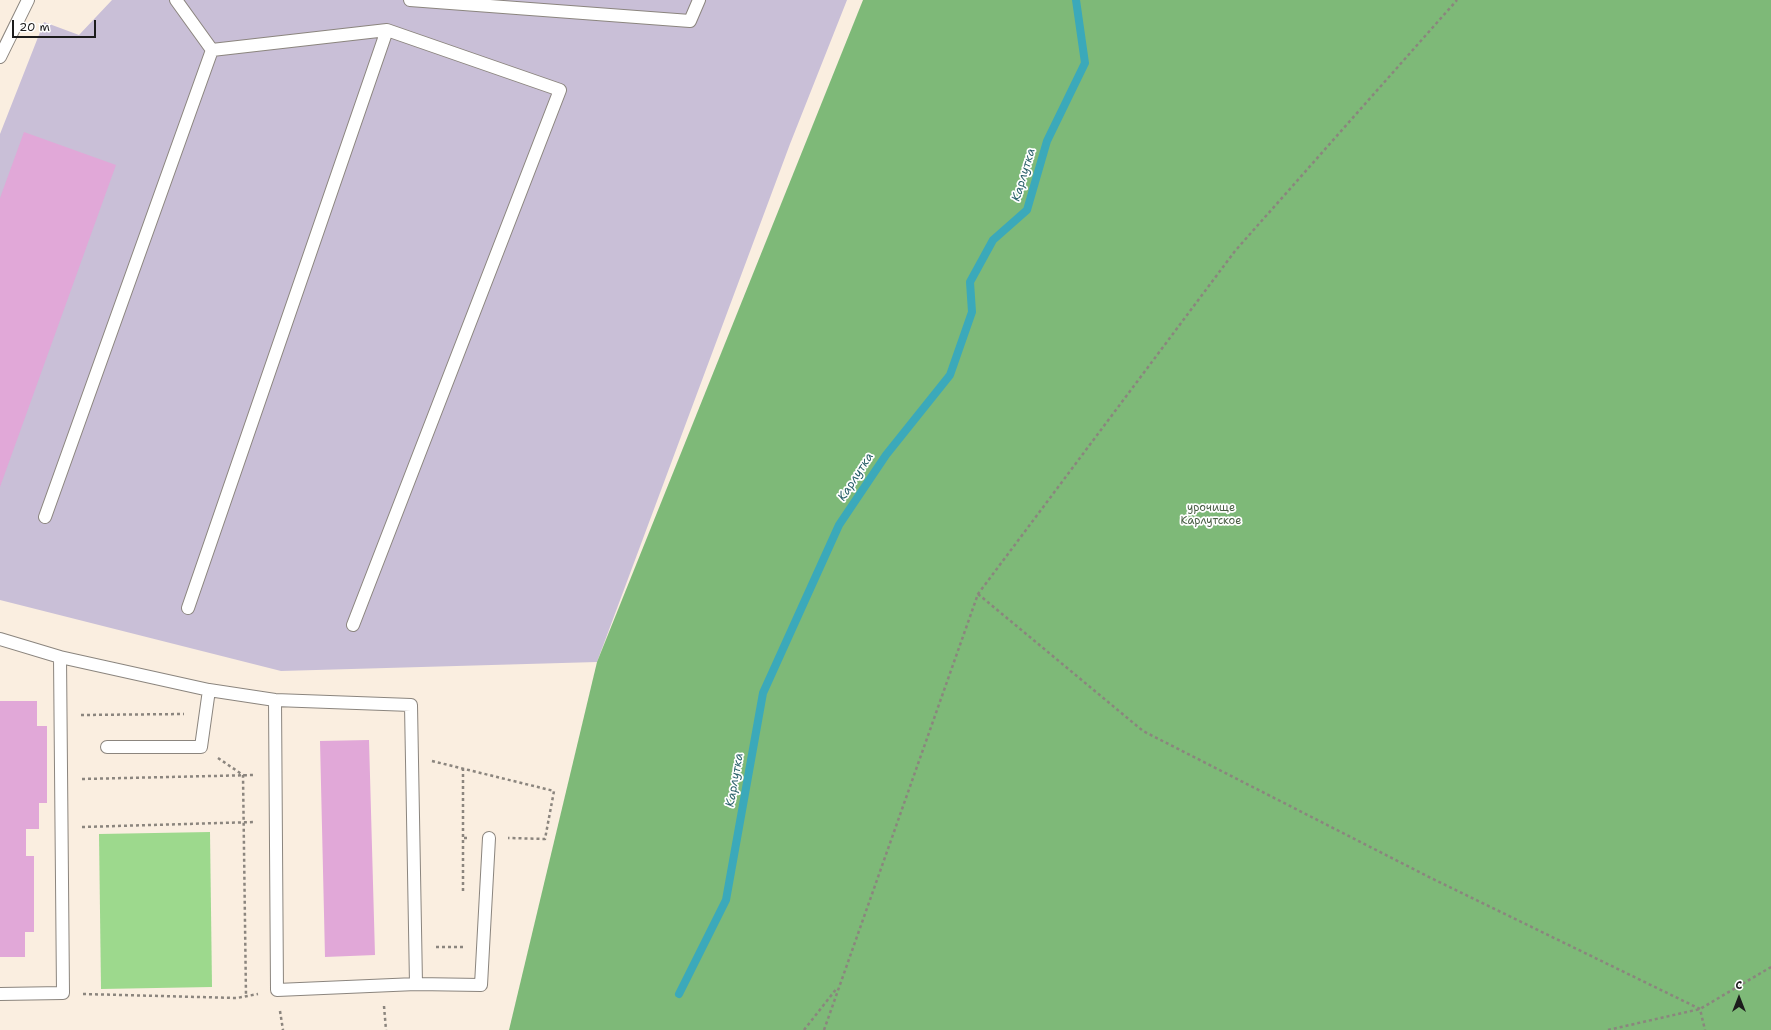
<!DOCTYPE html>
<html>
<head>
<meta charset="utf-8">
<style>
  body { margin:0 }
  #map { position:relative; width:1771px; height:1030px; overflow:hidden; background:#faeee0; font-family:"Shantell Sans",sans-serif }
  canvas { display:block }
  .north { position:absolute; left:1719px; top:978px; width:40px; height:40px; -webkit-text-stroke:3px #fff; paint-order:stroke; rotate:0deg; font-size:11px; font-weight:700; line-height:16px; text-align:center; color:#1c1c1c }
  .north::after { content:''; display:block; margin:auto; width:14px; height:18px; background:#1c1c1c; clip-path:polygon(50% 0,100% 100%,50% 72%,0 100%) }
  .scale { position:absolute; left:12px; top:20px; width:84px; height:18px; box-sizing:border-box; border:2px solid #1c1c1c; border-top:0; padding-left:5px; font-size:12px; line-height:14px; white-space:nowrap; color:#1c1c1c; -webkit-text-stroke:3px #fff; paint-order:stroke }
</style>
</head>
<body>
<div id="map">
<canvas width="1771" height="1030"></canvas>
<div class="north">С</div>
<div class="scale">20 m</div>
</div>
<script>
const g = document.querySelector('canvas').getContext('2d');
g.lineJoin = 'round';
function paint(path, color) {
  g.fillStyle = color;
  g.fill(path, 'evenodd');
}
function strokePath(path, color, width, dash) {
  g.strokeStyle = color;
  g.lineWidth = width;
  g.lineCap = dash ? 'butt' : 'round';
  g.setLineDash(dash || []);
  g.stroke(path);
}
function label(font, color, halo, rows, align = 'center') {
  g.font = font + ' "Shantell Sans",sans-serif';
  g.lineWidth = 3.5;
  g.setLineDash([]);
  g.textBaseline = 'middle';
  g.strokeStyle = halo;
  g.fillStyle = color;
  for (const [text, x, y, turn = 0] of rows) {
    g.save();
    g.translate(x, y);
    g.rotate((+turn || 0) * Math.PI / 180);
    g.textAlign = isNaN(turn) ? turn : align;
    if (halo) g.strokeText(text, 0, 0);
    g.fillText(text, 0, 0);
    g.restore();
  }
}
paint(new Path2D(`
  M112,0H847L790,144L597,662L281,671L0,600V134L44,22L79,35Z`), '#c9bfd7');
paint(new Path2D(`
  M210,832L212,987L101,989L99,834Z`), '#9dd98d');
paint(new Path2D(`
  M863,0H1771V1030H509L597,662Z`), '#7eb978');
strokePath(new Path2D(`
  M679,994L726,900L763,693L839,525L886,455L950,375L972,312L970,282L993,240L1027,210L1047,141L1085,63L1076,0`), '#3ba9ba', 8);
paint(new Path2D(`
  M24,132L116,165L0,487V198Z
  M0,701H37V726H47V803H39V829H26V856H34V932H25V957H0Z
  M369,740L375,955L325,957L320,741Z`), '#e1a8d8');
const service = new Path2D(`
  M176,0L212,50L387,30L560,90L353,625
  M410,0L690,21L699,0
  M0,57L28,0
  M45,517L212,50
  M188,608L387,30
  M0,639L60,657L63,993L0,994
  M60,657L209,690L201,747H107
  M209,690L275,700L411,705L416,984L481,985L489,838
  M275,700L277,990L416,984`);
strokePath(service, '#8b857e', 14);
strokePath(new Path2D(`
  M978,594L1143,731L1431,878L1700,1009L1705,1030
  M81,715L184,714
  M218,758L243,775L246,996
  M432,761L554,791L545,839L508,838
  M463,768V894
  M82,779L255,775
  M82,827L255,822
  M464,838H469
  M436,947H463
  M83,994L237,998L258,994
  M384,1006L386,1030
  M280,1011L283,1030
  M804,1030L837,988
  M824,1030L978,594L1235,251L1457,0
  M1608,1030L1700,1009L1771,967`), '#8b857e', 2.5, [3, 3]);
strokePath(service, '#fff', 12);
label('11px', '#495e44', '#fff', [
  ["урочище",1211,508],
  ["Карлутское",1211,521]
]);
label('italic 12px', '#2c626b', '#fff', [
  ["Карлутка",1024,175,-73],
  ["Карлутка",856,477,-57],
  ["Карлутка",735,780,-80]
]);
</script>
</body>
</html>
